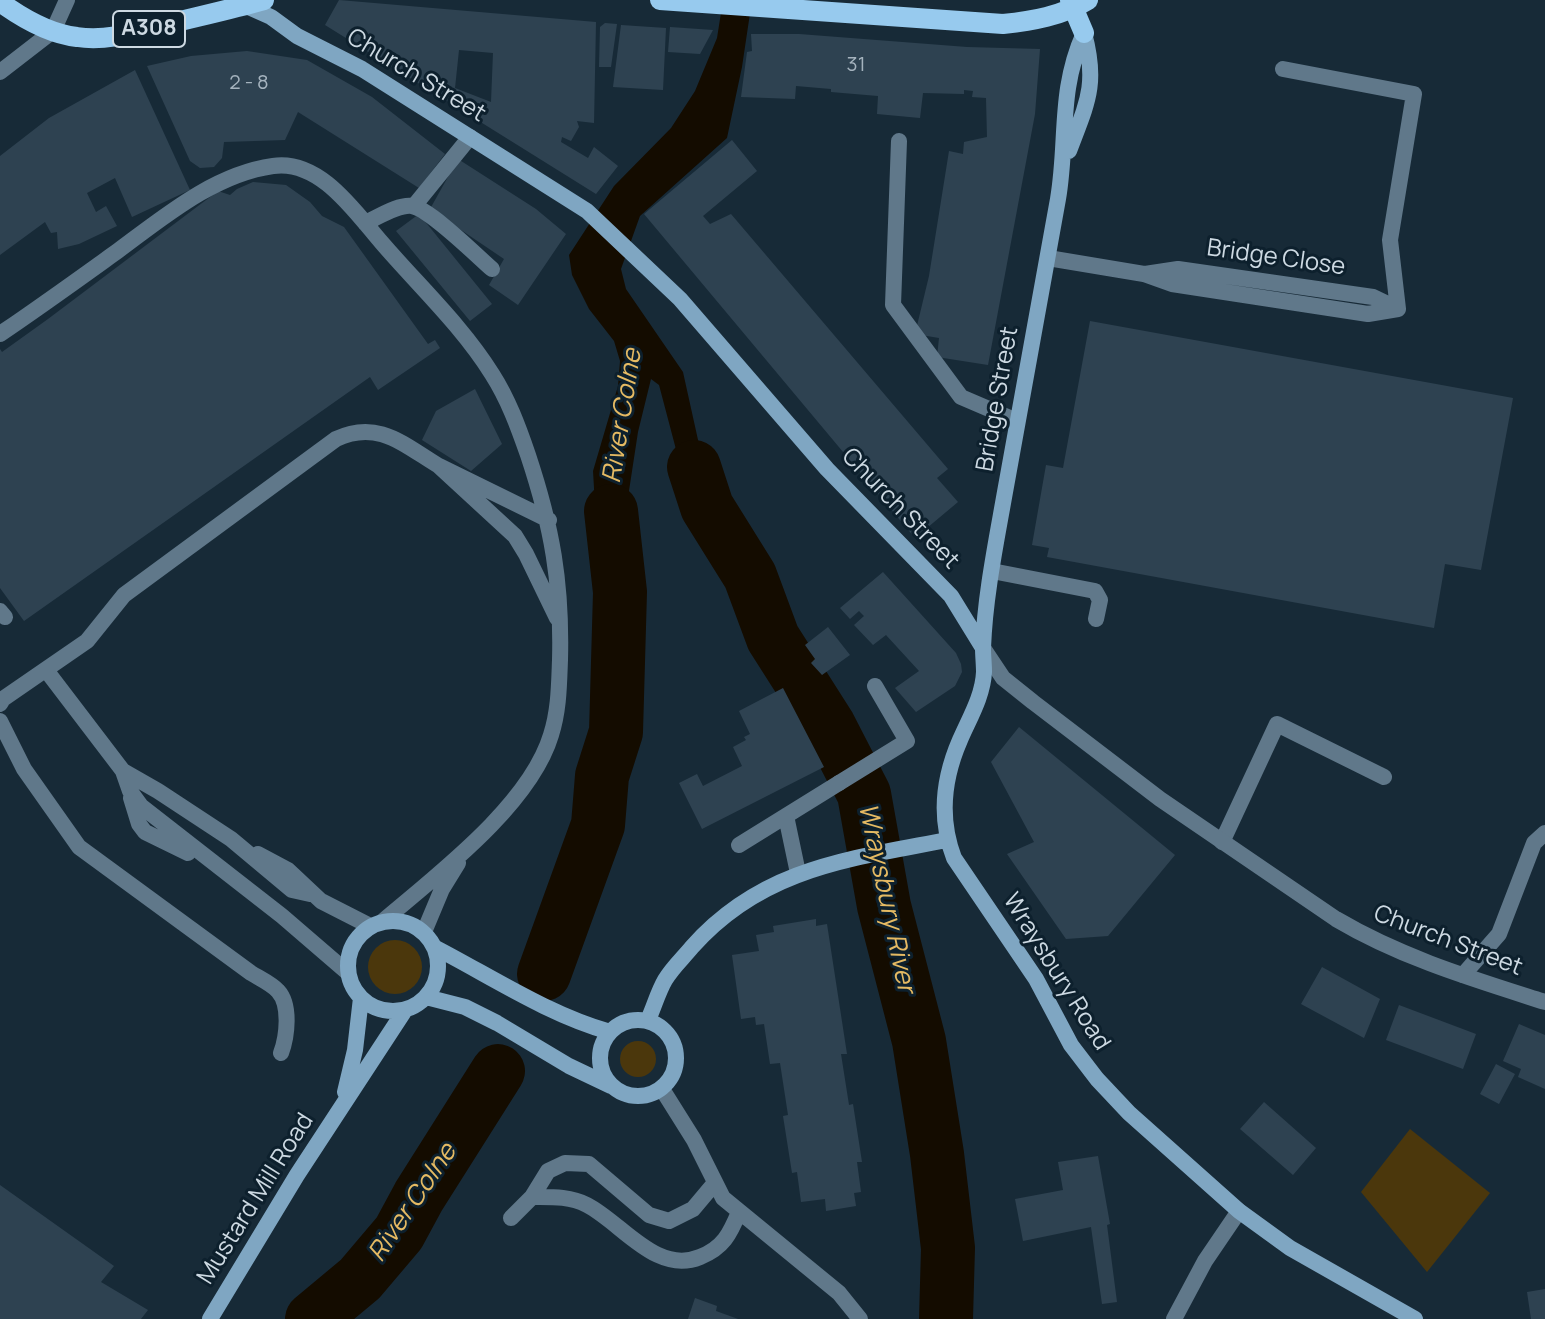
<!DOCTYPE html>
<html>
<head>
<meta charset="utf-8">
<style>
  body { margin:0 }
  canvas { display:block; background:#172a37 }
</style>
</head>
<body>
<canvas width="1545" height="1319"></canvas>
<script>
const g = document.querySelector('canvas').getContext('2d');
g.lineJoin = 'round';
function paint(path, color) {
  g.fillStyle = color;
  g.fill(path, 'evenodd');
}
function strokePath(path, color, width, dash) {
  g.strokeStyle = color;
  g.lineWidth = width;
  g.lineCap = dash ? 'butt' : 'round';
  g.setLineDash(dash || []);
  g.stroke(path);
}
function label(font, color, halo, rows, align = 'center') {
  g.font = font + ' Manrope,sans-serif';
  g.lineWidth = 6;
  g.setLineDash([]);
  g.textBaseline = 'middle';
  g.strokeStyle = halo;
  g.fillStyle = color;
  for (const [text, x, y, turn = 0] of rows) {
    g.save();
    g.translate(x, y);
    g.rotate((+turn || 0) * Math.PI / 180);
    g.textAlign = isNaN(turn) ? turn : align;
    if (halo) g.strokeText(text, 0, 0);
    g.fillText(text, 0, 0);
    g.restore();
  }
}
paint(new Path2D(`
  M368 967a27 27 0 1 1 54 0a27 27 0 1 1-54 0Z
  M620 1059a18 18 0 1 1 36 0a18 18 0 1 1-36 0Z
  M1410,1129L1490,1193L1427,1272L1361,1192Z`), '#4b370c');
paint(new Path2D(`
  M723,0H752L742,67L727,138L640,216L621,269L626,289L683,372L706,476L717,505L732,526L714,547L683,476L659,385L651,379L638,432L625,517L631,547V579L600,591L593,471L618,386L620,361L614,341L589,309L572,275L569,255L614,186L671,128L695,91L717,38Z`), '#140c00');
strokePath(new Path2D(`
  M694,467L707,507L750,576L773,638L829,726L864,794L884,906L919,1041L937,1154L948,1248L946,1319
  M544,974L598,825L602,776L616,732L620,592L611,511
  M312,1319L360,1279L399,1233L419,1196L498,1071`), '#140c00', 54);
paint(new Path2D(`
  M339,0L596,22L594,123L577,121L579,127L571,141L562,137L561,142L588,158L594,147L618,166L596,194L325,25ZM459,50L493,53L491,102L455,88Z
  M605,23L617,24L611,67H599L600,27Z
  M621,25L666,28L663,90L613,87Z
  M670,27L713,30L700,54L668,52Z
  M751,34H799L967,47L1040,49L1035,114L988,365L937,357L939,338L915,334L929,276L949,151L963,154L964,142L987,137L986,98L972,97L973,91L964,90V94L923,93L920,118L877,114L878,96L831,92V89L796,86L795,99L741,97L747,52L752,51Z
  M247,51L307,60L372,97L445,154L419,188L298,112L285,140L224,142L222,158L214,167L200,168L190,161L147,66L191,56Z
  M135,70L190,190L132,217L115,178L87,193L96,212L106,206L117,226L79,244L58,249L57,232L51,233L45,222L0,255V156L49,118Z
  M732,140L757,171L703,216L710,224L731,214L948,469L937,478L958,502L915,538L644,214Z
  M458,159L536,209L566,234L518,305L489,285L504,259L430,209Z
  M253,182L286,185L310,202L322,216L344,227L428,344L435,340L440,348L378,390L370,377L24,621L0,588V349L2,352L48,319L218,191L230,195L237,189Z
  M419,214L492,304L470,321L396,231Z
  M1090,321L1513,398L1481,570L1445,564L1434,628L1047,557L1049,548L1032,545L1046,465L1063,468Z
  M475,389L502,444L471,471L422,440L436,411Z
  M883,572L956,653L961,664L962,672L955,686L916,712L895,688L919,671L886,635L873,645L854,625L864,616L859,611L850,619L840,608Z
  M828,627L850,655L822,675L811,663L815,659L805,645Z
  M783,688L824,767L702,829L679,783L697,774L703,786L742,766L733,747L746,740L744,737L750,734L739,711Z
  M1019,727L1175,855L1108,936L1066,939L1007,854L1034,842L991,762Z
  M816,919V926L827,924L847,1054H841L849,1105L853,1104L862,1162H857L861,1192L854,1193L856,1206L826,1211L825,1199L801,1202L797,1172L792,1173L783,1116L788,1115L780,1063L770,1064L764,1024L756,1025L755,1017L741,1019L732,955L759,951L756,935L774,932L773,926Z
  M1322,967L1380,999L1364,1038L1301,1004Z
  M1399,1005L1476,1034L1463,1069L1386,1040Z
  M1519,1024L1545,1035V1089L1518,1077L1521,1069L1503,1061Z
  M1496,1064L1515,1074L1499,1104L1480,1094Z
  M1264,1102L1316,1148L1293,1175L1240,1129Z
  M1098,1156L1110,1224L1107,1225L1117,1302L1102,1304L1091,1227L1023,1241L1015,1199L1063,1190L1058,1162Z
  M0,1185L114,1266L101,1282L148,1310L141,1319H0Z
  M1545,1289V1319H1531L1527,1292Z
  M695,1298L717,1306L716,1311L738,1319H688Z`), '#2e4251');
strokePath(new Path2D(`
  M53,31L67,0
  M1283,69L1414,94L1390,240L1398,309
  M899,141L893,305L961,397L1017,421
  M414,206L470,137
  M365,223C377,218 398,204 412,206C430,209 477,256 492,269
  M1048,258L1144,274L1172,284L1368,314L1398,309
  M1145,274L1178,269L1373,297L1398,309
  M0,334C40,307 80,278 119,250C165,216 215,174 273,166C320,159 355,212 382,243C419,286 462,326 492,374C508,399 518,426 528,455C552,527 562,583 560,660C559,685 559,710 551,735C530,805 437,875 383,921
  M549,520L439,466L515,536L526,554L557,618
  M992,571L1095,591L1100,600L1096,619
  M46,670L123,771L130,791L141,806L282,916L347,972
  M0,704L3,699L87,641L124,595L336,439C378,419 404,445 439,466
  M0,721L24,769L79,847L251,973C259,978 272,984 278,991C291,1005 287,1037 281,1053
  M123,771L158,791L231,839L292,890L310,894
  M839,783L907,741L875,686
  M131,798L139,824L145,832L188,853
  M1222,842L1277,724L1384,777
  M258,854L288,870L321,901L370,926
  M424,932L442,889L458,863
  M1463,975L1499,934L1534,843L1545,833
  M662,1089L694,1140L723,1198L839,1293L860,1319
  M532,1197C551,1197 570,1196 587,1205C622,1223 656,1275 700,1257C723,1248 730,1234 739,1212
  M511,1218L532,1197L548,1171L565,1163L589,1164L649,1215L669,1221L693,1209L714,1184`), '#60788a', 16);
strokePath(new Path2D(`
  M0,72L53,31
  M0,611L5,617
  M983,648L1003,678L1033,702L1160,799L1336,919C1402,958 1473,979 1545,1002
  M786,816L798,873
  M739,845L839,783
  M1174,1319L1205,1261L1239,1211`), '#60788a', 16);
strokePath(new Path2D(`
  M244,5L271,17L297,36L362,69L587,211L680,299L827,469L951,596L983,648
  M1084,33C1058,91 1068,140 1058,199C1041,297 1022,394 1005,492C996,543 985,596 983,648C983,656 984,664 984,672C983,696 969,719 960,740C943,779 939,819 954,858L1036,979L1071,1045L1097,1079L1129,1113L1239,1211L1290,1248L1415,1319
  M1069,151C1087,103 1098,85 1084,33
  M348 966a45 45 0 1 1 90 0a45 45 0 1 1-90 0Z
  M434,947C492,977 547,1014 610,1032
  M426,997L465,1007L497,1023L569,1066L611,1086
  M600 1058a38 38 0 1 1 76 0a38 38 0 1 1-76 0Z
  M648,1020C654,1007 658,992 665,980C672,968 683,958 692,947C762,868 849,859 947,840
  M345,1092L355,1050L361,998
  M210,1319L297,1175L405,1010`), '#7fa6c2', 16);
strokePath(new Path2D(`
  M660,0L1003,24C1032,21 1062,16 1088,0
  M1070,0L1084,33
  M0,2C22,18 50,34 77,37C108,42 139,31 168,24C200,16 232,9 264,0`), '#97caee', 20);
label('20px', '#a5b3be', null, [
  ["31",856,65],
  ["2 - 8",249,83]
]);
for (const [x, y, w] of [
  [149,29,72]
]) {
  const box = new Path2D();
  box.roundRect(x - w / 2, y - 18, w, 36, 6);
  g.fillStyle = '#0d202d';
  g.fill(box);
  strokePath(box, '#cdd9e2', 2);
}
label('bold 22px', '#cdd9e2', null, [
  ["A308",149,29]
]);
label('24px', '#cdd9e2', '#0d202d', [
  ["Church Street",416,76,31],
  ["Bridge Close",1276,258,8],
  ["Bridge Street",998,399,-80],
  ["Church Street",900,509,46],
  ["Church Street",1448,941,21],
  ["Wraysbury Road",1056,972,58],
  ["Mustard Mill Road",256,1199,-58]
]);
label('italic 26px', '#e5ba63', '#0d202d', [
  ["River Colne",623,416,-81],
  ["Wraysbury River",886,898,78],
  ["River Colne",413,1203,-56]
]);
</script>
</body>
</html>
